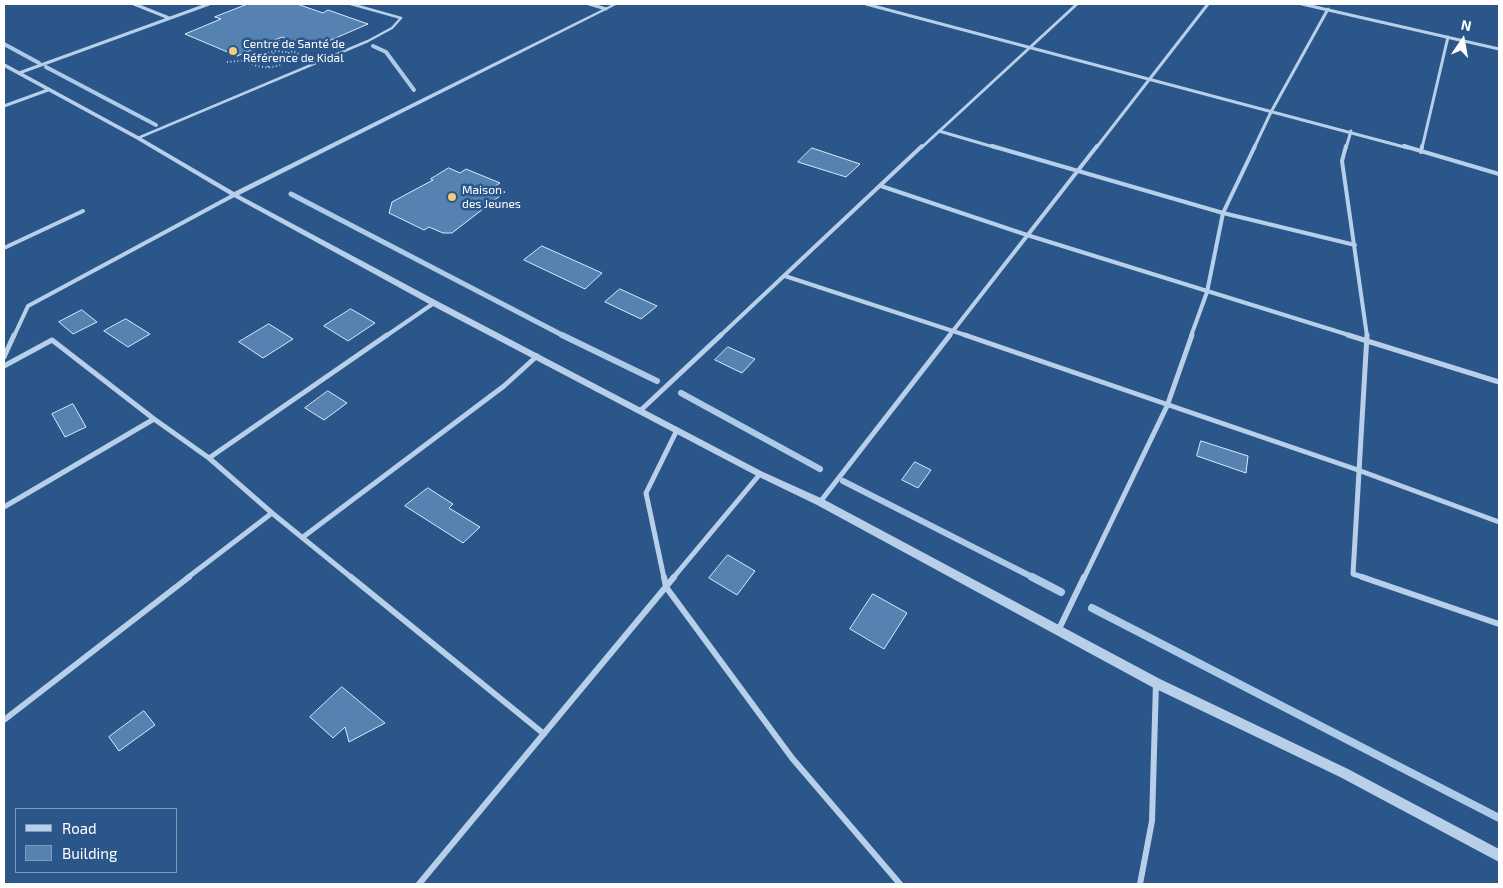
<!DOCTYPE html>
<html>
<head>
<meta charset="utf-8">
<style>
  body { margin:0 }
  #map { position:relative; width:1503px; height:888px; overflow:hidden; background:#2a568a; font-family:"Exo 2",sans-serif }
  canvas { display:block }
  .frame { position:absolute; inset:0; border:5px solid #fff; pointer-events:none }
  .legend { position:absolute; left:15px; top:808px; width:162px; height:65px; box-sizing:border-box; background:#2a568a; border:1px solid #7f9ab9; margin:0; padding:6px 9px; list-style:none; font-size:15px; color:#fff }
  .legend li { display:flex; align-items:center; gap:10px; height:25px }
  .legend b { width:25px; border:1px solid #7f9ab9 }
  .north { position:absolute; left:1438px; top:15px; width:50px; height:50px; -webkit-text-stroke:4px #2a568a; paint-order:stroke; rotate:12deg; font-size:14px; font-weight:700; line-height:20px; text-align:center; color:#fff }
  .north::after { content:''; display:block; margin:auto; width:18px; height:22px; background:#fff; clip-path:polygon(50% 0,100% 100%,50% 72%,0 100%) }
</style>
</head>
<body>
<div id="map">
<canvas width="1503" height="888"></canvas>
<div class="frame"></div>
<ul class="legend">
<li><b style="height:6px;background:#b8cfe9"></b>Road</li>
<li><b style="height:14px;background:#5682b2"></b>Building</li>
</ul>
<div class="north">N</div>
</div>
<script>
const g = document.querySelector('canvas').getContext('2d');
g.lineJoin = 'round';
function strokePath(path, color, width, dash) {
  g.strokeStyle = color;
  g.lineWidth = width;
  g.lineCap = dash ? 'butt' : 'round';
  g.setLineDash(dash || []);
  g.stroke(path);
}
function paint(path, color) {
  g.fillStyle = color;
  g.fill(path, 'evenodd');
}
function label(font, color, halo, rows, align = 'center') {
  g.font = font + ' "Exo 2",sans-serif';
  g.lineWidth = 5;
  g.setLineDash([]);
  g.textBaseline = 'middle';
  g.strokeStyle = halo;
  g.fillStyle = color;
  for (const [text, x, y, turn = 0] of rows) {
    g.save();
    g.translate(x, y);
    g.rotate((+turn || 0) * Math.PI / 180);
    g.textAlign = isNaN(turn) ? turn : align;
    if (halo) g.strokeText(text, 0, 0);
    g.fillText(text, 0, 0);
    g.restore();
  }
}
strokePath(new Path2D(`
  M4,44L39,63
  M373,46L386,52L414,90
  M46,67L156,125`), '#adcae9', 4);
strokePath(new Path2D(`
  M291,194L564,336`), '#adcae9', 5);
strokePath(new Path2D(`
  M562,335L657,381
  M681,393L820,469
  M843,481L1034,578`), '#adcae9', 6);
strokePath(new Path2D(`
  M1032,577L1061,592
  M1092,608L1499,818`), '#adcae9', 8);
const building = new Path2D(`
  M248,4H297L323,13L328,10L368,24L310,49L282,37L237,56L185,34L221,19L215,17Z
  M812,148L860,164L846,177L798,162Z
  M449,168L460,173L466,169L500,183L494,187L505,192L452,233H443L429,227L424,230L389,213L392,202L433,180L431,179Z
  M542,246L602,273L585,289L524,260Z
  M620,289L657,306L641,319L605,302Z
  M351,309L375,323L348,341L324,326Z
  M82,310L97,322L73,334L59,322Z
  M126,319L150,334L128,347L104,331Z
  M269,324L293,339L263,358L239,342Z
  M728,347L755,359L742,373L715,360Z
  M328,391L347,403L324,420L305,408Z
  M73,404L86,427L65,437L52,414Z
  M1201,441L1248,456L1246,473L1197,456Z
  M915,462L931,470L918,488L902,480Z
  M428,488L453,504L449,508L480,527L463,543L405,506Z
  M728,555L755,571L737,595L709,578Z
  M873,594L907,613L884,649L850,629Z
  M342,687L385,723L349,742L345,727L333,738L310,717Z
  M144,711L155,725L119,751L109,737Z`);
paint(building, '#5682b2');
strokePath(building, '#dce9f7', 1);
strokePath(new Path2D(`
  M275,51L286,52L291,55C282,69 264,70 250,63L257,56Z
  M288,53L293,51L302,56
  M227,62L251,60
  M268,67L280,39`), '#b8cfe9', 2, [1, 2.5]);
strokePath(new Path2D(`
  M138,138L368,41L392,28L401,18L351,4`), '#b8cfe9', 2.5);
strokePath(new Path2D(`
  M134,4L169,18
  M589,4L606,9
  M866,4L1408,148
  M1302,4L1499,49
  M19,73L209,4
  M4,106L48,90
  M939,131L997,148
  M921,148L1077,4
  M1096,148L1208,4
  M1254,148L1271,112L1328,9
  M1346,148L1351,131
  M1422,148L1448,37`), '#b8cfe9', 3);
strokePath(new Path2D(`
  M992,146L1223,213L1355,245
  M1346,146L1342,161L1367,336
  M1404,146L1499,174
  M1421,152L1422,146
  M881,186L1027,235L1352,336
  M4,248L83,211
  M785,276L968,336
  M14,336L28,306L234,195
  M386,336L434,303
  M720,336L922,146
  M949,336L1097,146
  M1191,336L1207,292L1223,213L1255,146`), '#b8cfe9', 4);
strokePath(new Path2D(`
  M965,335L1358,470L1499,522
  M1348,335L1499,382
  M4,357L14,335
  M4,366L52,340L154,419L209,458L272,513L352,578
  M641,410L721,335
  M209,458L387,335
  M820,502L950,335
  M4,507L154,419
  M303,537L504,386L537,356
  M187,578L272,513
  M664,578L646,493L677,430
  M673,578L760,474
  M1084,578L1167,406L1192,335
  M1366,578L1353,574L1367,335`), '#b8cfe9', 5);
strokePath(new Path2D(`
  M351,577L544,734
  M664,577L666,587L792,758L900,884
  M1362,577L1499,624
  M1058,631L1084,577
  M4,720L189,577
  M419,884L674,577
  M1140,884L1152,821L1156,683`), '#b8cfe9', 6);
paint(new Path2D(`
  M613,4H618L239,195L437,301L763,472L823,499L1160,679L1348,769L1499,849V862L1340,777L1152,687L817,505L757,476L431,305L232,196L136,139L4,67V63L6,64L140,137L234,192Z`), '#b8cfe9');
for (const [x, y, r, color] of [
  [233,51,5,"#efcc80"],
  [452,197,5,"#efcc80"]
]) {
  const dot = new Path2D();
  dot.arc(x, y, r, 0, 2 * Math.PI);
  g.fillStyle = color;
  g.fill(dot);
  strokePath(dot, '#2a568a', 2);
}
label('12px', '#fff', '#2a568a', [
  ["Centre de Santé de",243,44],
  ["Référence de Kidal",243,58],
  ["Maison",462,190],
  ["des Jeunes",462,204]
], 'left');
</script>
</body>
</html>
